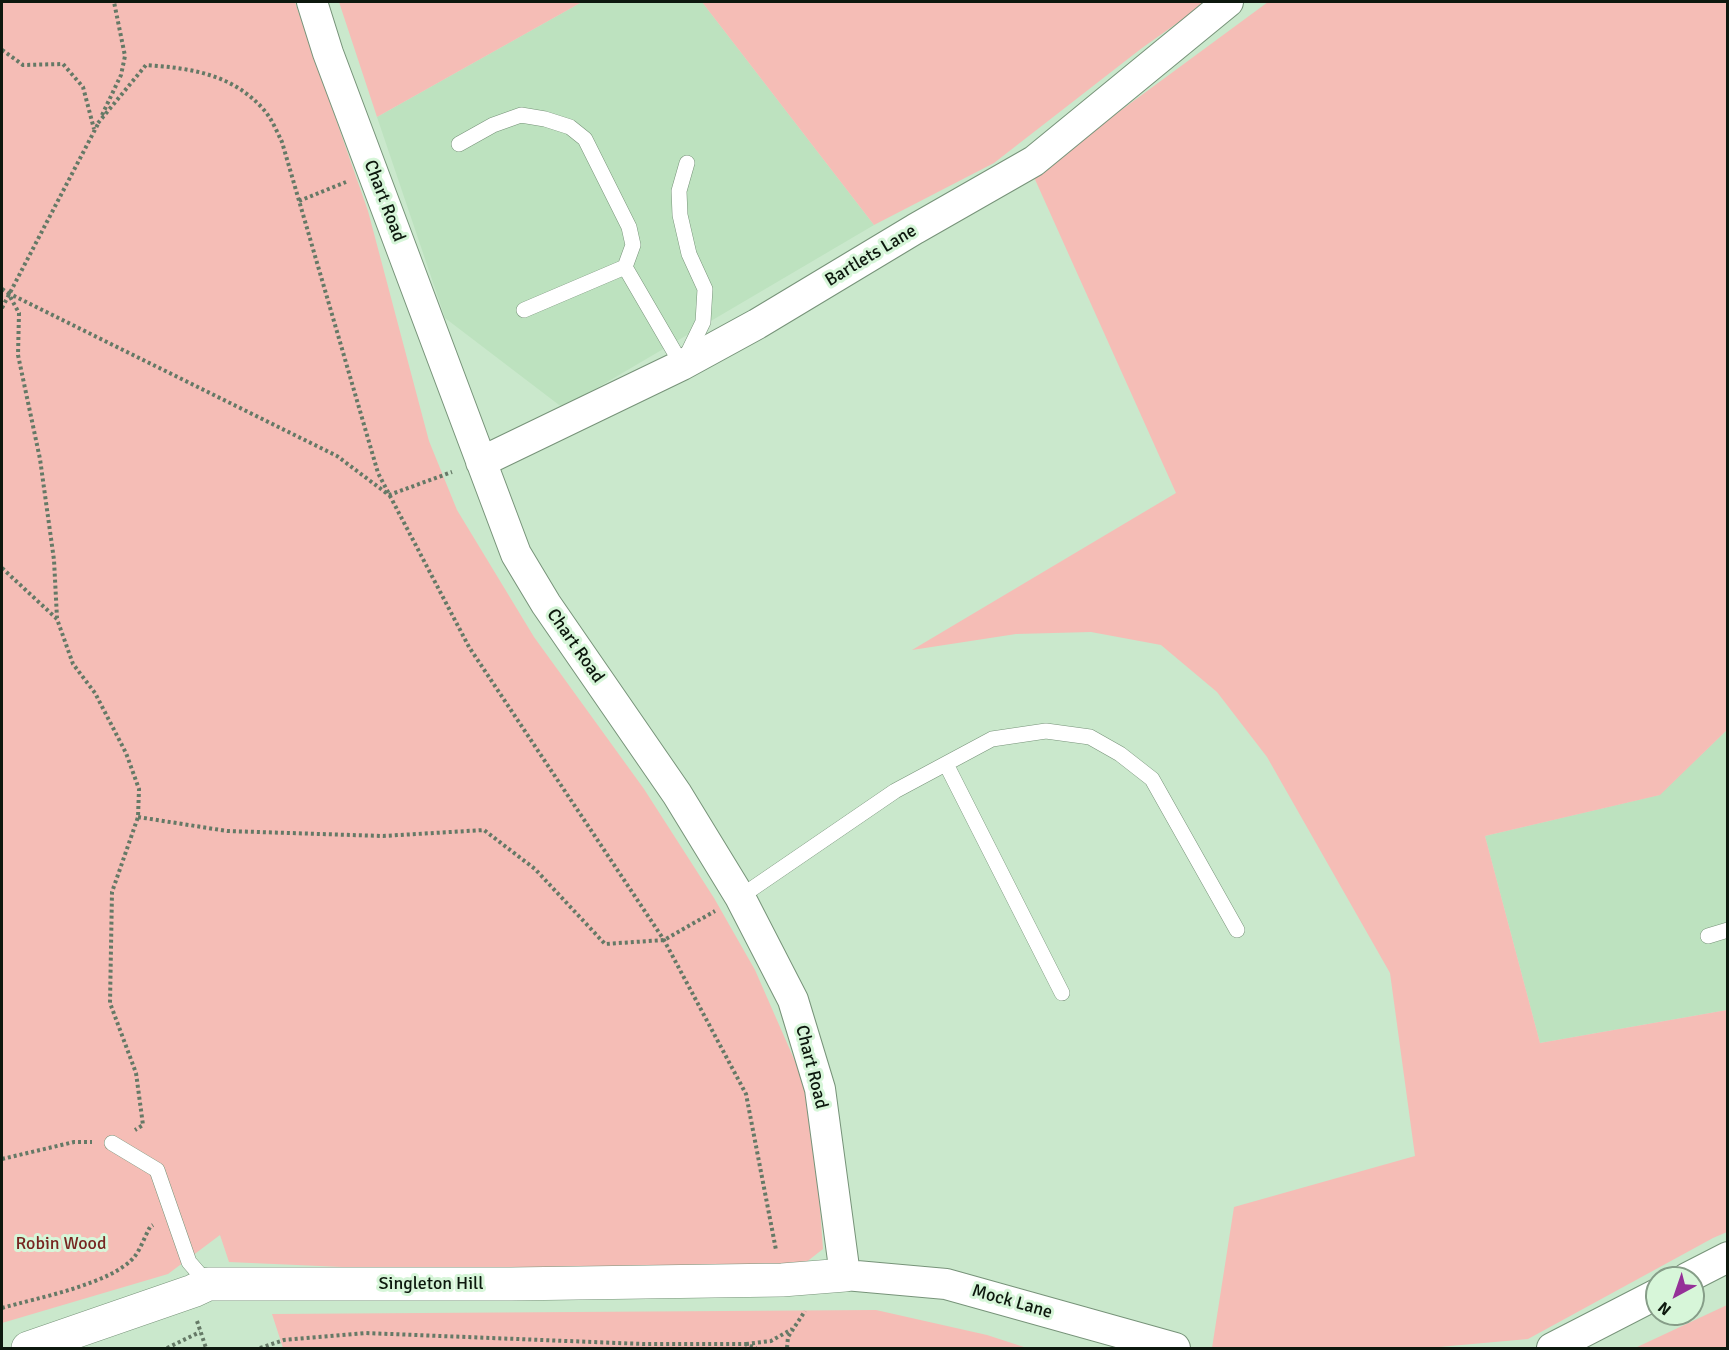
<!DOCTYPE html>
<html>
<head>
<meta charset="utf-8">
<style>
  body { margin:0 }
  #map { position:relative; width:1729px; height:1350px; overflow:hidden; background:#cae8cc; font-family:Signika,sans-serif }
  canvas { display:block }
  .frame { position:absolute; inset:0; border:3px solid #0d180e; pointer-events:none }
  .north { position:absolute; left:1645px; top:1266px; width:60px; height:60px; box-sizing:border-box; background:#d7f6d9; border:2px solid #869d88; border-radius:50%; rotate:220deg; font-size:16px; font-weight:700; line-height:24px; text-align:center; color:#0d180e }
  .north::after { content:''; display:block; margin:auto; width:21px; height:27px; background:#953198; clip-path:polygon(50% 0,100% 100%,50% 72%,0 100%) }
</style>
</head>
<body>
<div id="map">
<canvas width="1729" height="1350"></canvas>
<div class="frame"></div>
<div class="north">N</div>
</div>
<script>
const g = document.querySelector('canvas').getContext('2d');
g.lineJoin = 'round';
function paint(path, color) {
  g.fillStyle = color;
  g.fill(path, 'evenodd');
}
function strokePath(path, color, width, dash) {
  g.strokeStyle = color;
  g.lineWidth = width;
  g.lineCap = dash ? 'butt' : 'round';
  g.setLineDash(dash || []);
  g.stroke(path);
}
function label(font, color, halo, rows, align = 'center') {
  g.font = font + ' Signika,sans-serif';
  g.lineWidth = 6;
  g.setLineDash([]);
  g.textBaseline = 'middle';
  g.strokeStyle = halo;
  g.fillStyle = color;
  for (const [text, x, y, turn = 0] of rows) {
    g.save();
    g.translate(x, y);
    g.rotate((+turn || 0) * Math.PI / 180);
    g.textAlign = isNaN(turn) ? turn : align;
    if (halo) g.strokeText(text, 0, 0);
    g.fillText(text, 0, 0);
    g.restore();
  }
}
paint(new Path2D(`
  M582,2H702L874,225L563,408L445,318L377,117Z
  M1727,730V1010L1540,1043L1485,836L1659,795Z`), '#bde2bf');
paint(new Path2D(`
  M2,2H295L368,211L429,441L457,510L534,637L644,789L714,898L755,970L812,1100L823,1249L791,1274H500L229,1262L220,1235L168,1274L2,1323Z
  M339,2H582L377,117Z
  M702,2H1207L1142,48L994,163L874,225Z
  M1268,2H1727V730L1660,795L1485,836L1540,1043L1727,1010V1232L1713,1238L1528,1339L1428,1348H1212L1234,1207L1415,1156L1390,973L1267,757L1217,692L1161,645L1091,632L1016,634L912,650L1176,493L1033,175Z
  M1727,1305V1348H1635Z
  M876,1310L987,1335L1027,1348H283L272,1314Z`), '#f5bdb6');
const lane = new Path2D(`
  M459,144L493,125L521,115L545,119L570,127L585,139L629,227L633,245L625,267
  M524,310L625,267L682,365
  M685,359L703,322L705,289L689,254L680,215L679,191L687,163
  M946,764L1062,993
  M740,897L895,791L992,739L1046,731L1090,737L1120,754L1152,779L1237,930
  M1708,936L1728,930
  M112,1143L157,1170L189,1262L208,1284`);
const street = new Path2D(`
  M312,2L328,53L516,554L546,604L677,794L740,897L793,1000L820,1089L845,1275L946,1284L1175,1348
  M481,462L682,365L757,324L915,229L1034,161L1228,2
  M1687,1278L1728,1257
  M1552,1348L1657,1294`);
const secondary = new Path2D(`
  M28,1348L193,1291L208,1284H511L782,1280L845,1275`);
strokePath(lane, '#779379', 16);
strokePath(street, '#779379', 32);
strokePath(secondary, '#779379', 34);
strokePath(new Path2D(`
  M2,50L23,65L63,64L83,87L94,129
  M102,115L121,75L125,56L114,2
  M98,123L146,65C190,68 233,74 264,110C272,119 277,132 282,142L378,473L469,647L664,940L746,1094L776,1250
  M299,201L346,182
  M2,289L8,293L19,313L18,355L40,459L54,560L57,618
  M8,293L337,456L389,495L452,472
  M2,308L99,122
  M2,568L57,619L73,664L95,693L126,753L139,789L138,817L112,892L110,1003L136,1073L143,1125L135,1130
  M138,817L227,831L383,836L484,830L535,869L605,944L664,940L715,911
  M2,1159L74,1142H92
  M2,1308C36,1298 113,1284 135,1256C141,1248 145,1236 150,1227L153,1225
  M197,1321L206,1348
  M746,1344L771,1341L792,1329
  M167,1348L200,1332
  M260,1348L284,1340L365,1333L643,1344H745L756,1348
  M787,1348L788,1337L805,1311`), '#657966', 4, [3, 3]);
strokePath(lane, '#fff', 15);
strokePath(street, '#fff', 30);
strokePath(secondary, '#fff', 33);
label('18px', '#0d180e', '#d7f6d9', [
  ["Chart Road",384,201,69],
  ["Bartlets Lane",871,256,-31],
  ["Chart Road",575,646,55],
  ["Chart Road",811,1067,76],
  ["Singleton Hill",431,1284],
  ["Mock Lane",1012,1302,16]
]);
label('18px', '#772521', '#d7f6d9', [
  ["Robin Wood",61,1244]
]);
</script>
</body>
</html>
